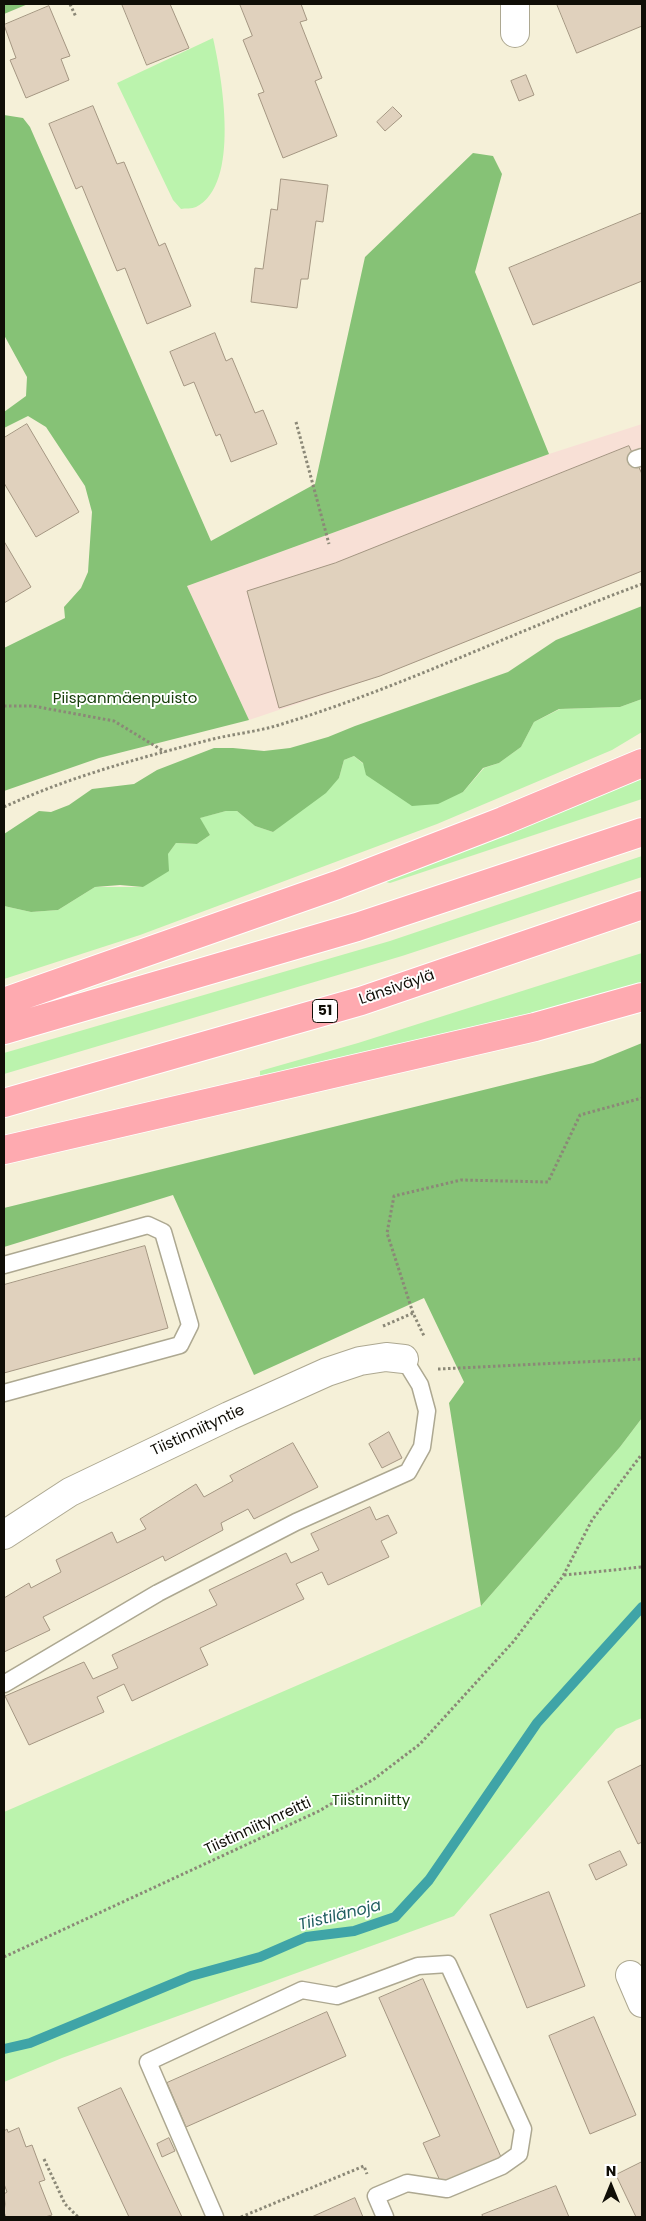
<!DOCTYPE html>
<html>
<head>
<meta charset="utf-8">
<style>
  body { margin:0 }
  #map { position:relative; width:646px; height:2221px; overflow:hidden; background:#f5f0d8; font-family:Poppins,sans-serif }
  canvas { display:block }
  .frame { position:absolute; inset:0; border:5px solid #100e07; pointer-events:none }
  .north { position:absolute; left:586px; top:2161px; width:50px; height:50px; -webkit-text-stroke:4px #fff; paint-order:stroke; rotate:0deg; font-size:14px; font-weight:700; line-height:20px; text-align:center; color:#100e07 }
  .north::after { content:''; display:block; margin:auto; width:18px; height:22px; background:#100e07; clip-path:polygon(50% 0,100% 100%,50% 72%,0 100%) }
</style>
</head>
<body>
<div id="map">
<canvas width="646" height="2221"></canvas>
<div class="frame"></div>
<div class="north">N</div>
</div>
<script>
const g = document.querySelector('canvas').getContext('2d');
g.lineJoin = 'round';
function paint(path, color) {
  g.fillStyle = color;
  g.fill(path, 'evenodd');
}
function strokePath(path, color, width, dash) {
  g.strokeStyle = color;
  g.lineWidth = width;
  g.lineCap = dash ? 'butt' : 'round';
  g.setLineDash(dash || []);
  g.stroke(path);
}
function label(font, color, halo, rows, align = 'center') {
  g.font = font + ' Poppins,sans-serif';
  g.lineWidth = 4;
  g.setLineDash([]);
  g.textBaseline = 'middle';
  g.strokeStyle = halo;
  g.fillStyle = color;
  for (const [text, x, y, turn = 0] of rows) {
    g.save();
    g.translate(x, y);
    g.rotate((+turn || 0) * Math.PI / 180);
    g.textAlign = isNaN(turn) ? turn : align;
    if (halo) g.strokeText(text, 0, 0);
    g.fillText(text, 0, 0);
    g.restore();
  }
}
paint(new Path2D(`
  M642,424V571L380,676L249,720L187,586L549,454Z`), '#f8e0d6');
paint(new Path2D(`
  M213,38C222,77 241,185 196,207C192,209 185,208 181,209L173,200L117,83Z
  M642,699V732L612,750L437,824L140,935L4,979V906L31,912L58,910L95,887H143L176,843L197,844L210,835L199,818L226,811H237L255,826L273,832L339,778L344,760L354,756L412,805L463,792L484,768L499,763L521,747L534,722L560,709L620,707Z
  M642,775V799L390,883L382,881Z
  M642,856V877L402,956L4,1074V1053L390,941Z
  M642,953V984L479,1027L272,1076H260V1071L358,1043Z
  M642,1418V1718L616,1729L454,1916L62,2058L4,2082V1812L481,1606L620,1447Z`), '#bbf3ad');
paint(new Path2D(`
  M4,4H28L4,14Z
  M4,115L23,118L30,127L211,541L315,484L365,257L473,153L493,156L502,174L475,272L549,454L187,586L249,720L99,758L4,791V648L65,618L64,607L81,588L88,572L92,512L85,486L46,427L28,416L4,428V412L26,396L27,377L4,335Z
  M642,606V699L620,707L559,709L534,722L521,747L499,763L483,768L463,792L438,804L412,806L366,775L363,763L354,756L344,760L339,778L326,793L273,832L255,826L237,811H226L200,818L210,835L197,844L176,843L168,854L169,871L143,887L120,885L95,887L58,910L31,912L4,906V834L39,811L51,812L69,805L92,789L134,784L157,770L214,748H233L264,751L290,748L328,737L355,726L508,672L556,640Z
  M642,1043V1418L620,1447L481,1606L449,1403L464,1382L424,1298L254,1375L173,1195L4,1247V1208L593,1063Z`), '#86c276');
strokePath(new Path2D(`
  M4,2049L30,2043L191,1976L260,1957L306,1937L354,1931L395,1917L429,1880L537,1723L642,1607`), '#3fa4a7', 10);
const building = new Path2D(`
  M122,4H170L189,48L147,65Z
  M240,4H301L307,20L300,22L322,78L315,81L337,136L283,158L258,94L264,92L243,40L252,36Z
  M557,4H642V26L577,53Z
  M49,6L70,56L61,59L69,80L26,98L10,60L16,58L4,25Z
  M526,75L534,95L519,101L511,81Z
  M93,106L117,164L124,162L159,246L165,243L191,306L147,324L125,268L117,271L82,186L76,189L49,124Z
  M393,107L402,116L385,131L377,122Z
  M281,179L328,185L323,222L316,221L308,279H301L297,308L251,302L255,268L263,269L271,209L277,210Z
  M642,213V281L533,325L509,268Z
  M215,333L226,361L232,358L255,413L263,410L277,444L231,462L220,434L216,436L194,382L184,386L170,352Z
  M27,424L79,512L36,537L4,483V438Z
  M629,446L642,474V571L380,676L279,708L247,591L335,563Z
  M5,543L31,587L4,603V544Z
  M145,1246L168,1328L4,1373V1285Z
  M389,1432L402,1458L382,1468L369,1444Z
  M293,1443L318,1487L254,1519L248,1509L221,1523L223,1530L165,1561L163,1556L43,1617L50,1630L4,1652V1598L29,1583L31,1588L61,1572L56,1560L112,1532L117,1543L146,1529L140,1519L196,1484L204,1497L233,1481L230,1476Z
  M370,1507L376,1520L388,1515L397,1533L381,1541L389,1557L328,1585L322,1572L296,1584L304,1599L200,1648L208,1665L132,1701L124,1684L97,1697L104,1712L29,1745L5,1696L84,1662L93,1679L118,1668L112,1655L217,1605L209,1590L286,1553L291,1563L319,1550L311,1534Z
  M642,1765V1842L638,1844L608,1782Z
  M620,1851L627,1865L596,1880L589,1865Z
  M549,1892L585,1986L527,2008L490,1915Z
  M423,1979L501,2157L441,2183L423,2143L440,2136L379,1998Z
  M327,2012L346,2056L186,2127L167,2083Z
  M594,2017L636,2115L590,2134L549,2036Z
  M121,2088L182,2217H129L78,2108Z
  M19,2128L26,2147L32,2145L45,2180L39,2182L52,2215L45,2217H6L4,2212L5,2204L4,2194L7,2192L4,2184V2131L7,2129L8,2132Z
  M169,2138L175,2151L162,2157L157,2144Z
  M642,2162V2217H636L616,2175Z
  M556,2186L569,2217H483L482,2215Z
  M355,2198L363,2217H312Z`);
paint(building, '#e0d1bd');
strokePath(building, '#a49682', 1);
const lane = new Path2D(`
  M636,459L642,457
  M4,1265L148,1225L163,1232L190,1325L180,1345L4,1393
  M4,1684L158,1593L296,1522L408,1472L422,1447L427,1411L420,1385L404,1359
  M215,2217L148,2062L302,1990L337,1996L418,1966L448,1964L523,2129L519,2154L502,2166L447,2189L407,2183L376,2196L385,2217`);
const street = new Path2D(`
  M515,33V4
  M4,1535L70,1492L229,1416L327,1372L360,1361L386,1357L404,1359
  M630,1975L642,2003`);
const highway = new Path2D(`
  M4,1002L337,885L503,821L642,763
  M4,1030L357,927L642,832
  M4,1103L361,1001L642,905
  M4,1150L535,1027L642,997`);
strokePath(lane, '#ada891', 19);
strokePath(street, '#ada891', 30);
strokePath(highway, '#fff', 30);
strokePath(new Path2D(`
  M70,4L76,17
  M296,422L329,544
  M4,706H33L114,721L165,752
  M4,807C69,777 139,758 209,740C232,734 256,732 279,725C403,687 520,629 642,584
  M413,1313L387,1233L394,1196L461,1180L548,1182L580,1115L642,1098
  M383,1326L413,1313L424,1336
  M438,1369L642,1359
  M564,1575L642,1567
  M4,1957L319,1811L374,1779L420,1744L513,1642L563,1576L592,1520L642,1454
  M44,2159L65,2204L78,2217
  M241,2217L364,2166L367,2174`), '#8b8877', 3, [2.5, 2.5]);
strokePath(lane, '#fff', 16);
strokePath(street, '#fff', 28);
strokePath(highway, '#feaab0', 28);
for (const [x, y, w] of [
  [325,1011,25]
]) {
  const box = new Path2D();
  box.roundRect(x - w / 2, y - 11.5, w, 23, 4);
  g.fillStyle = '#fff';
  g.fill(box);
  strokePath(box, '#100e07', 1);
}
label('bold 14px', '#100e07', null, [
  ["51",325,1011]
]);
label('15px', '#18400c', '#fff', [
  ["Piispanmäenpuisto",125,699],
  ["Tiistinniitty",371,1801]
]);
label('15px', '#100e07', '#fff', [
  ["Länsiväylä",397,988,-19],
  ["Tiistinniityntie",198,1431,-25],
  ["Tiistinniitynreitti",258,1827,-25]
]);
label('italic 16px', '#225f61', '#fff', [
  ["Tiistilänoja",340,1916,-14]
]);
</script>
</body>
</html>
